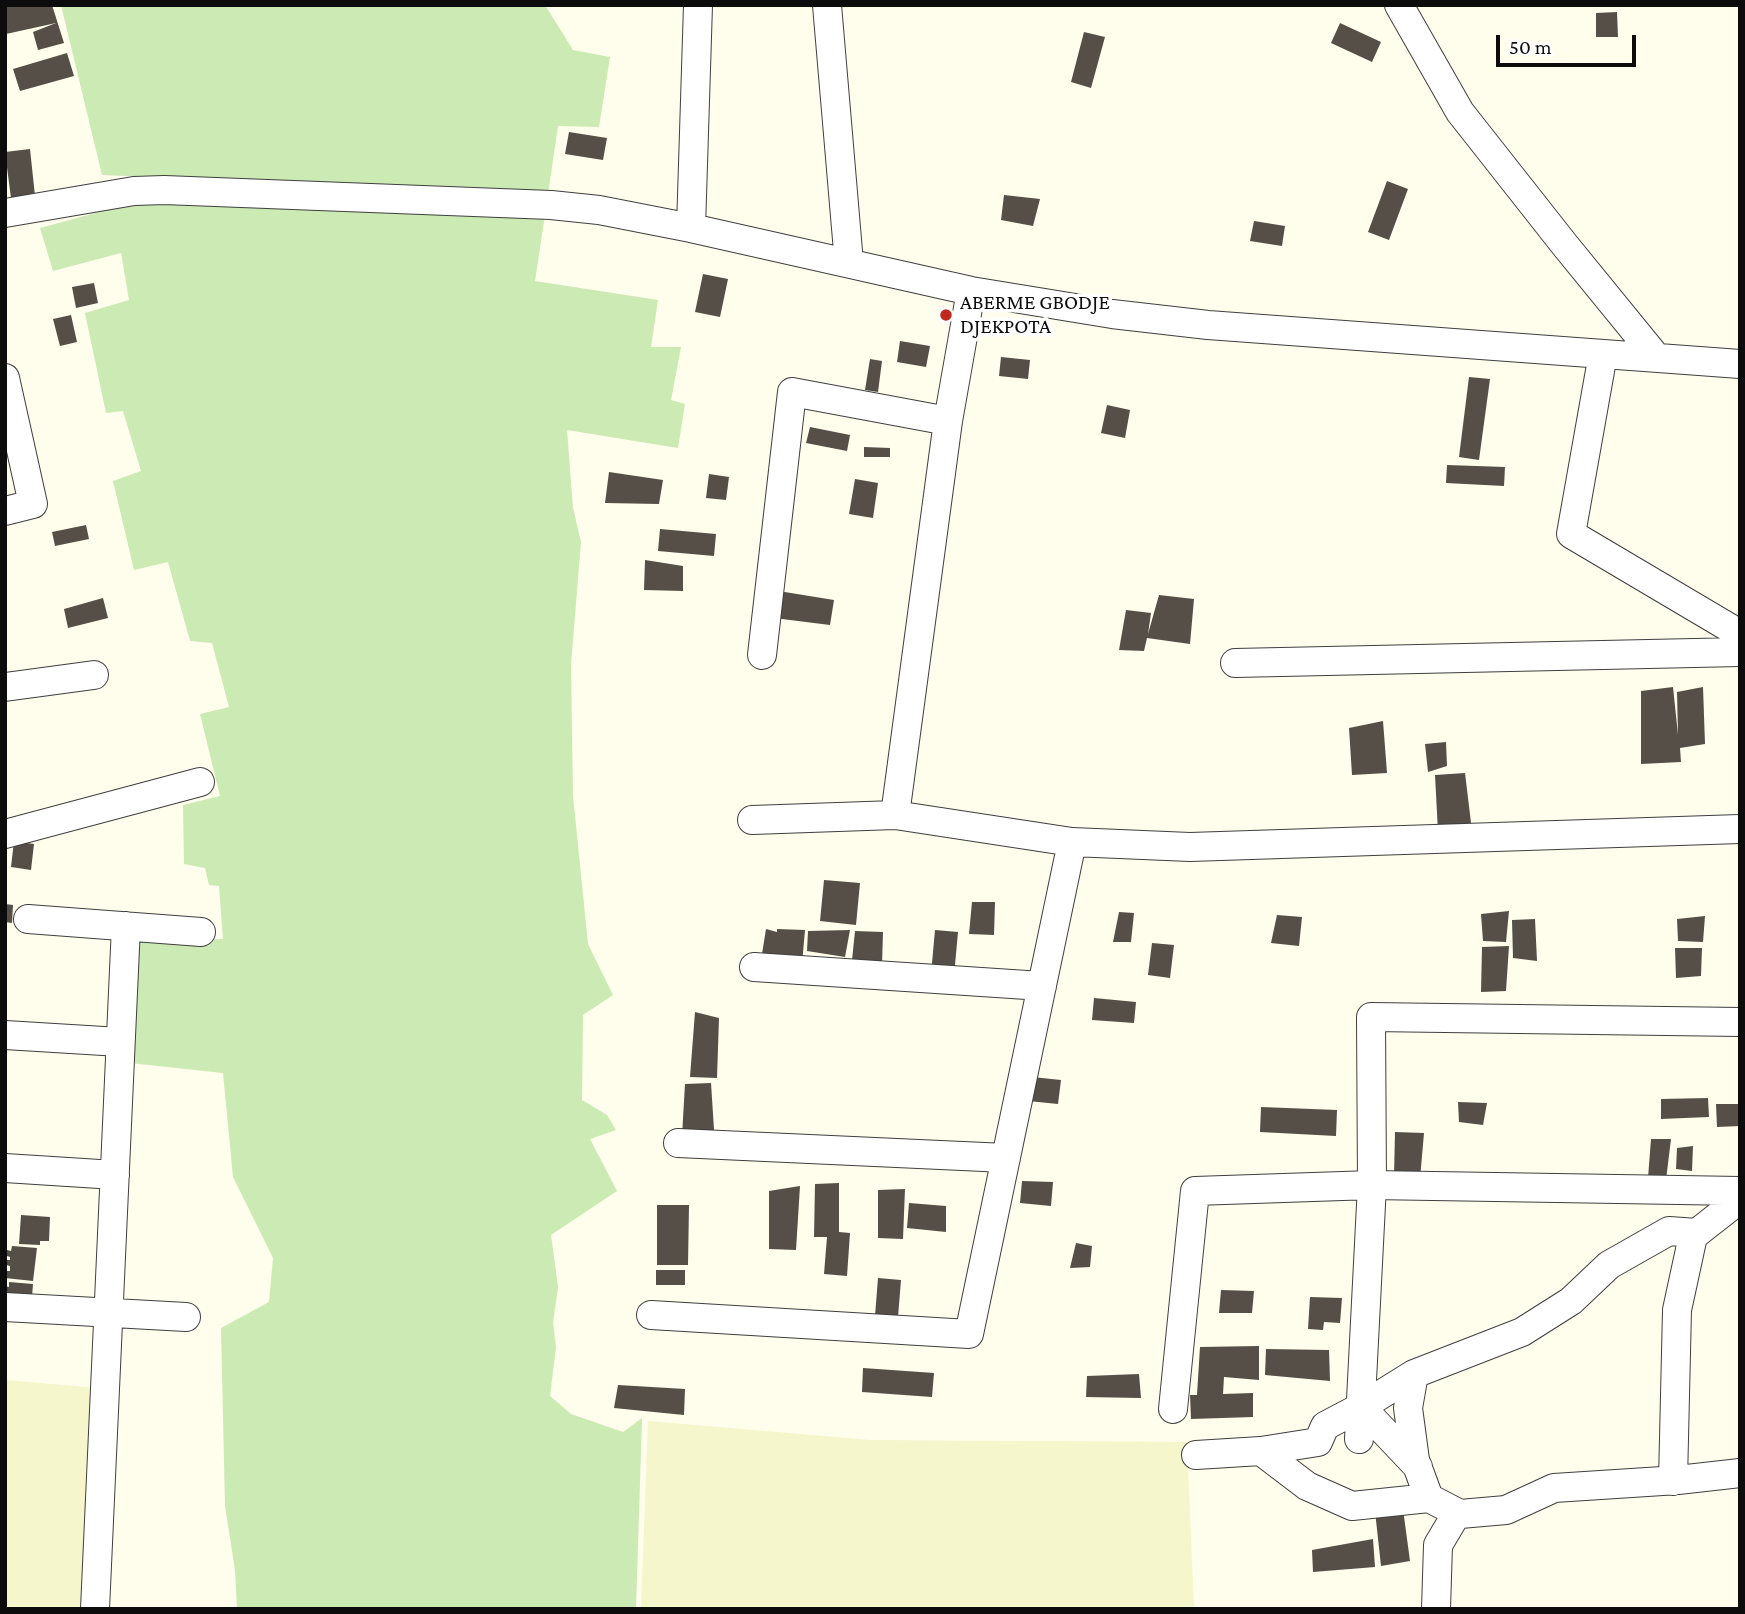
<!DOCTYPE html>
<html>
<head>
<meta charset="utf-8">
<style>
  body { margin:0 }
  #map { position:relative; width:1745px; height:1614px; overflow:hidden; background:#fffdeb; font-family:"Crimson Pro",serif }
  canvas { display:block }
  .frame { position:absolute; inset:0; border:7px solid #0c0c0c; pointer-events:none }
  .scale { position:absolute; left:1496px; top:35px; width:140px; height:32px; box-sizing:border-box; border:4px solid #0c0c0c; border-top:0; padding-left:9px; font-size:21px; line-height:24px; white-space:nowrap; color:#0c0c0c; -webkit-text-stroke:5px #fff; paint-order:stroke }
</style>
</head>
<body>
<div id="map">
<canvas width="1745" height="1614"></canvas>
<div class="frame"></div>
<div class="scale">50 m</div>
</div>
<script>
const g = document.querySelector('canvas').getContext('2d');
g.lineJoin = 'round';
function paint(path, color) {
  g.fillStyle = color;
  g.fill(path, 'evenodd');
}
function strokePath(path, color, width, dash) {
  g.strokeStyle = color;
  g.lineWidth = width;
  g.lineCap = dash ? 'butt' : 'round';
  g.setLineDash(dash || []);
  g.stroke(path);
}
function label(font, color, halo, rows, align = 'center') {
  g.font = font + ' "Crimson Pro",serif';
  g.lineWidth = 7;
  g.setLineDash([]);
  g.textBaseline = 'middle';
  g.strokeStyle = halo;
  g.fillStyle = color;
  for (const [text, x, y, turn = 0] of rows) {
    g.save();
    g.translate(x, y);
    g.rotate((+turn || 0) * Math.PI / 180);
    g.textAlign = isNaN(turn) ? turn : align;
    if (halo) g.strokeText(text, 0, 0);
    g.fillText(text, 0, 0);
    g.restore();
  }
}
paint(new Path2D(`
  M5,1380L97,1388L87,1609H5Z
  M648,1421L870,1440L1187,1442L1194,1609H641Z`), '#f5f6cb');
paint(new Path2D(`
  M61,5H545L573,50L610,57L599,127L558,126L548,194L102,175Z
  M140,201L545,215L535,281L658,300L651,347H681L671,400L685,404L678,448L567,430L573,508L581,542L571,664L573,796L588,944L613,995L583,1015L582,1100L607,1115L616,1130L590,1139L617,1191L551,1235L558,1287L553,1323L556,1347L550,1396L571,1414L623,1432L642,1418L636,1609H237L235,1570L225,1506L221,1328L269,1302L273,1258L233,1177L223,1073L130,1063L137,942L223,939L219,886L209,885L205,868L184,864L183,805L220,796L200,714L229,707L212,643L190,641L168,562L134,570L113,481L141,471L123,411L106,413L85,313L129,300L121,253L53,271L40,228Z`), '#cbeab4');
paint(new Path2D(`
  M5,5H52L64,43L38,50L33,32L56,23L6,34Z
  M1617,12L1618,37H1596V13Z
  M1340,23L1381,42L1372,62L1331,43Z
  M1084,32L1105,37L1091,88L1071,82Z
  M67,53L74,76L20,91L13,69Z
  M569,132L607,138L603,160L565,154Z
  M30,149L35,196L11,198L5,152Z
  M1387,181L1408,189L1389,240L1368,232Z
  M1004,195L1040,199L1033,226L1001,220Z
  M1254,221L1285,226L1282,246L1250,241Z
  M703,274L728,279L720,317L695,312Z
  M94,283L98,303L76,308L72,287Z
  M71,315L77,342L60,346L53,319Z
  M900,341L930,346L926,367L897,362Z
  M1001,357L1030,360L1028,379L999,376Z
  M870,359L882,361L878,392L865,390Z
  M1469,377L1490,379L1479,460L1459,457Z
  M1107,405L1130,410L1125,438L1101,433Z
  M810,427L850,435L847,451L806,443Z
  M864,447L890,448V457H864Z
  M1447,465L1505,467L1504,486L1446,483Z
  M609,472L663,480L659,504L605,503Z
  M709,474L729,477L726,500L706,498Z
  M855,479L878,483L873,518L849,514Z
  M86,525L89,539L55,546L52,532Z
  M660,529L716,534L714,556L658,551Z
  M645,560L683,566V591L644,590Z
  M760,588L834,600L830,625L758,616Z
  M1159,595L1194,599L1190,644L1147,638L1144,651L1119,650L1126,610L1151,613L1148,634Z
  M103,598L108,618L68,628L64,609Z
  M1673,687L1678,735L1677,692L1703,687L1705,744L1680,748L1681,762L1641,764V691Z
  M1383,721L1387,773L1352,775L1349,728Z
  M1446,742L1447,766L1428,772L1425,744Z
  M1465,773L1472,831L1438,832L1435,775Z
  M14,841L34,844L31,870L11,867Z
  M824,880L860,883L856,925L820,921Z
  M972,902H995L994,935L969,934Z
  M5,904L13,905L12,923L5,922Z
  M1509,911L1506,942L1483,941L1481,914Z
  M1119,912L1134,913L1131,942H1113Z
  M1277,915L1302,917L1299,946L1271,943Z
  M1705,916L1703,942L1678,941L1677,919Z
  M1535,919L1537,961L1513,958L1512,920Z
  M766,929L777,932V929L805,930L802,964L762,954Z
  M850,930L845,957L807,951L808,931Z
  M935,930L958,932L954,976L931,974Z
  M855,931L883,932L882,965L851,970Z
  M1152,943L1174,945L1170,978L1148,975Z
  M1509,946L1506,991L1481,992L1482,947Z
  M1675,948H1702L1701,976L1676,978Z
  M1094,998L1136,1002L1134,1023L1092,1020Z
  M695,1012L719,1018L717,1078L690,1077Z
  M1023,1076L1061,1080L1058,1104L1018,1100Z
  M711,1083L715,1145L682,1136L685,1084Z
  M1708,1098L1709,1117L1661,1119V1099Z
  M1458,1102L1487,1103L1483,1125L1459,1122Z
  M1716,1104H1740V1126L1717,1127Z
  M1261,1107L1337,1110L1336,1136L1260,1132Z
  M1395,1132L1424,1133L1420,1179L1394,1177Z
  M1651,1139H1671L1666,1180L1648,1178Z
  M1693,1146L1692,1171L1676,1169L1677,1148Z
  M1022,1181L1053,1182L1051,1206L1020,1203Z
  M839,1183V1232L850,1233L847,1276L824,1274L827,1237H814L815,1184Z
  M800,1186L796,1250L769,1249V1191Z
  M905,1189L903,1239L878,1238V1190Z
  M909,1203L946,1206V1232L907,1228Z
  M657,1205H689L688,1265H657Z
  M21,1215L50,1217L49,1241H40V1245L19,1244Z
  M1076,1243L1092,1246L1090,1267L1070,1268Z
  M12,1246L37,1248L33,1281L5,1278L6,1271H10V1266L6,1265L7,1260H10V1257L7,1256V1250L11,1251Z
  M656,1270H685V1285H656Z
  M878,1278L901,1280L898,1317L875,1316Z
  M9,1282L33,1284L30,1322L5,1293V1286L9,1287Z
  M1221,1290L1254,1291L1252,1313H1219Z
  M1310,1297L1342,1298L1340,1323L1324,1322L1323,1330L1308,1329Z
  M1259,1346V1380L1224,1377L1223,1394L1253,1393V1417L1191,1419L1190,1395H1197L1200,1347Z
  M1266,1349L1329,1350L1330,1381L1265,1375Z
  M863,1368L934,1373L932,1397L862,1392Z
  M1139,1374L1141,1398L1086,1397L1087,1376Z
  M618,1385L685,1389L684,1415L614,1408Z
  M1403,1509L1410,1561L1381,1566L1375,1511Z
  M1373,1539L1375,1567L1313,1572L1312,1550Z`), '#554f48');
const minor = new Path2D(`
  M827,5L849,263
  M1399,5L1460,112L1564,244L1657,358
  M5,213L134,191L164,190L551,205L599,210L691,228L971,291L1112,314L1208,325L1740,364
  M691,228L698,5
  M1603,354L1571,534L1740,634
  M5,378L33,504L5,511
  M762,655L792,392L948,421
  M1235,663L1740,652
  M5,687L94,675
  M895,815L948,421L971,291
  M752,820L895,815L1072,842L1190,847L1740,829
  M5,834L200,782
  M28,919L201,932
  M754,967L1042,986
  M5,1035L120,1042
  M678,1143L1006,1158
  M5,1168L115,1175
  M5,1307L186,1317
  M651,1315L969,1334L1072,842
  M1414,1374L1522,1332L1571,1301L1609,1265L1669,1231L1697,1233
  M1361,1407L1418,1467
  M1173,1409L1195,1191L1372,1185L1740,1191
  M1359,1439L1372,1185L1371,1017L1740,1022
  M1261,1451L1318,1442L1325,1426L1361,1407L1414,1374L1408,1408L1415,1460L1429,1498L1460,1514L1506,1510L1554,1488L1678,1480L1740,1473
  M1196,1455L1261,1451L1307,1486L1352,1506L1429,1498
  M1673,1481L1677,1310L1693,1236L1740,1199
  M95,1609L126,926
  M1436,1609L1438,1545L1457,1513`);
strokePath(minor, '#3f3f3f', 30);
strokePath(minor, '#fff', 28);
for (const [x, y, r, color] of [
  [946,315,7,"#c02920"]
]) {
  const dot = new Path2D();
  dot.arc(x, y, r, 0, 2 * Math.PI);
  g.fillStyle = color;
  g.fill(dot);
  strokePath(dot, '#fff', 2.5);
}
label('21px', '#0c0c0c', '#fff', [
  ["ABERME GBODJE",960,303],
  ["DJEKPOTA",960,327]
], 'left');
</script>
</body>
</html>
